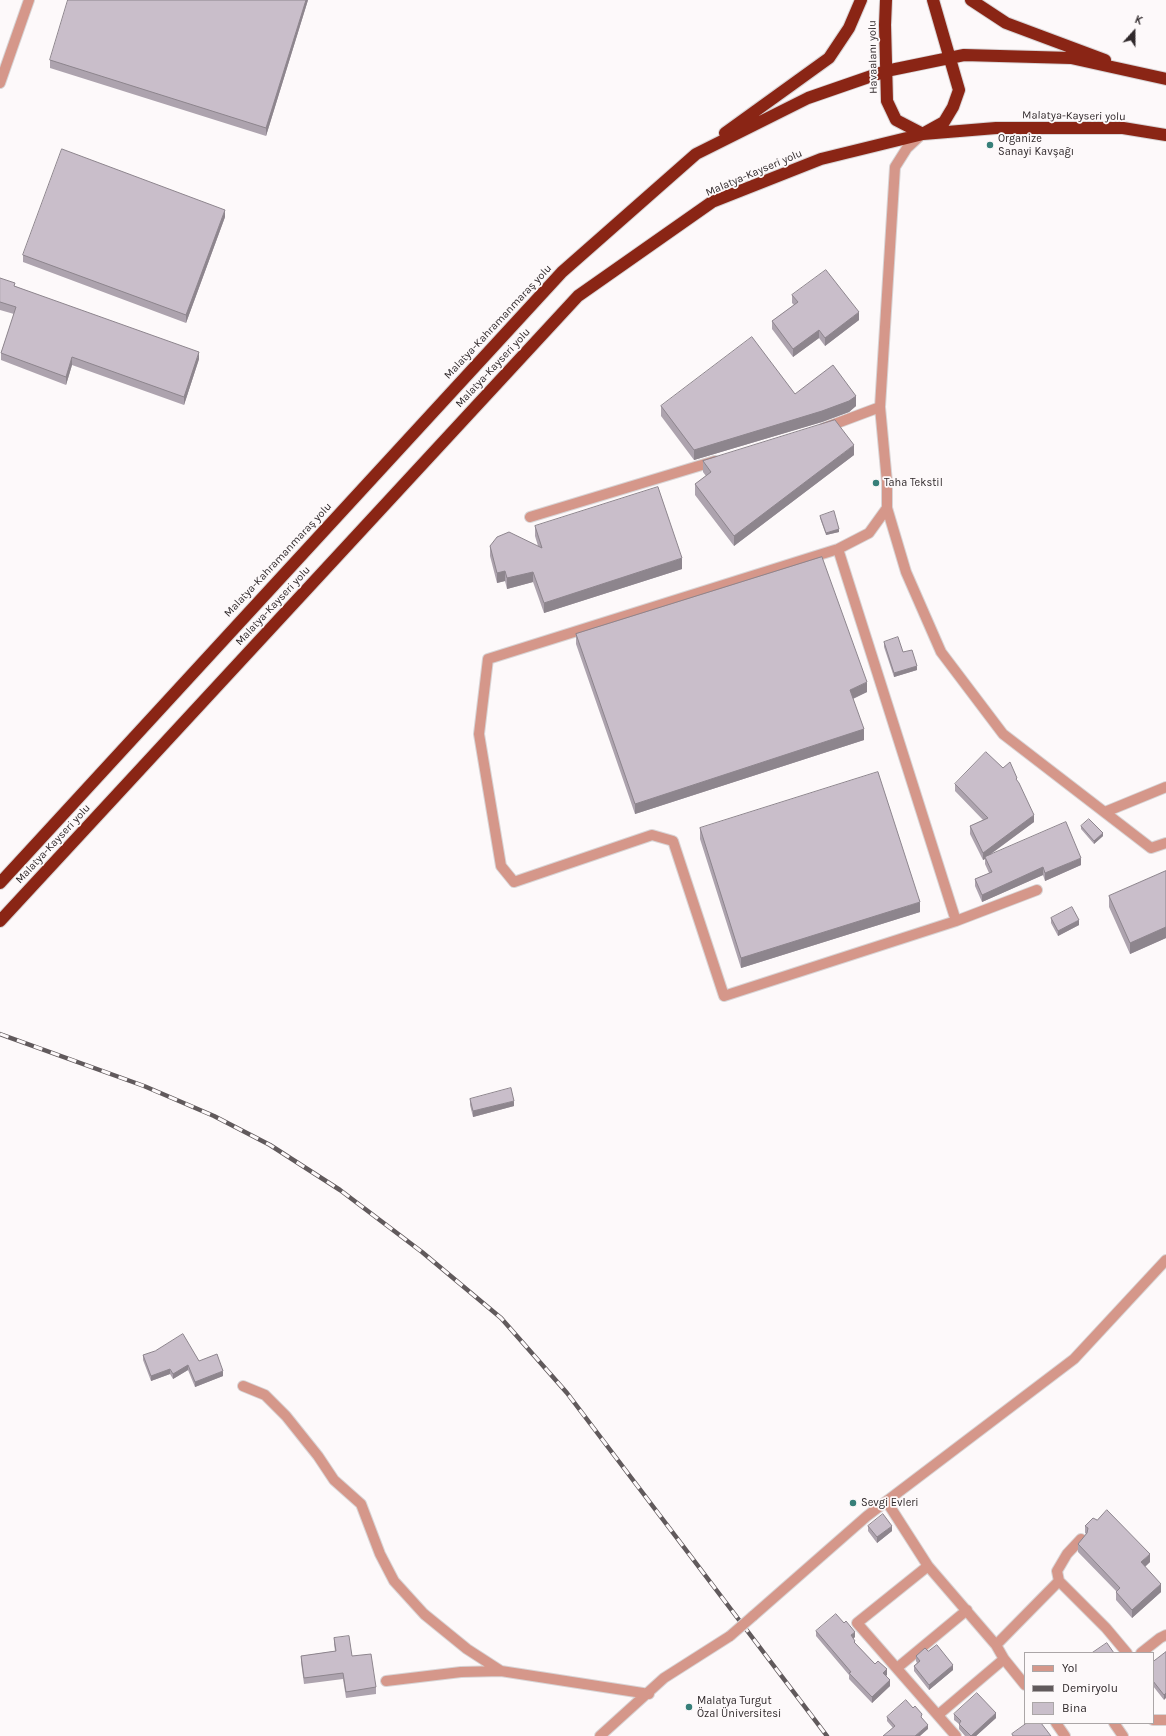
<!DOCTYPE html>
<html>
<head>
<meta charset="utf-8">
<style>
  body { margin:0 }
  #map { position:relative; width:1166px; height:1736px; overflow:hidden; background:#fdf9fa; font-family:Karla,sans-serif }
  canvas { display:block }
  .legend { position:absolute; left:1024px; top:1652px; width:130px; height:72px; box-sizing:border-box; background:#fdf9fa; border:1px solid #aba6a7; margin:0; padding:5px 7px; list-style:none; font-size:12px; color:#30292b }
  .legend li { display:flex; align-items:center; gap:8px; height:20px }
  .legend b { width:20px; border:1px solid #aba6a7 }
  .north { position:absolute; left:1114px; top:12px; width:40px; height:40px; -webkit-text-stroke:3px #fdf9fa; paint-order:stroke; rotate:21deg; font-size:11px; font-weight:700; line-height:16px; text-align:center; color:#30292b }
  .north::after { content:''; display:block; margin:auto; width:14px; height:18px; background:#30292b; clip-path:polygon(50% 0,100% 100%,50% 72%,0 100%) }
</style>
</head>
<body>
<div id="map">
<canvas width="1166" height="1736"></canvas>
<ul class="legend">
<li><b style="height:5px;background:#d5978a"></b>Yol</li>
<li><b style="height:5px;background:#615a5c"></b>Demiryolu</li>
<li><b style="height:11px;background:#c9beca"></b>Bina</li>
</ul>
<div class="north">K</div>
</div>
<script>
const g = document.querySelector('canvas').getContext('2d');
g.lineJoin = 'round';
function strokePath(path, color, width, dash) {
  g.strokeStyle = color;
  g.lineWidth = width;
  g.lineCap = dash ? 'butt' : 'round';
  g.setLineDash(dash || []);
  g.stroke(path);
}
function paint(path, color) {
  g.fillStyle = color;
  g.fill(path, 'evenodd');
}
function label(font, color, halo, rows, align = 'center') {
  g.font = font + ' Karla,sans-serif';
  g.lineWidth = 3.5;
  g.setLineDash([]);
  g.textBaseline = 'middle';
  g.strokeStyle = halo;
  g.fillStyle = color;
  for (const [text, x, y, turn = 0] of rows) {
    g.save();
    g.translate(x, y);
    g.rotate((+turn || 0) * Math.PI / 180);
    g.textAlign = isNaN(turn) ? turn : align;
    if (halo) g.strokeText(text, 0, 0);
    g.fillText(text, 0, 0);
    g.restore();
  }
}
const minor = new Path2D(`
  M0,83L29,0
  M922,134L907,148L895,167L880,407L887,482V508L906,572L941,652L1003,734L1151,848L1166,843
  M824,428L880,407
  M887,508L869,533L838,549L488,659L479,734L501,866L514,882L652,835L673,841L724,996L956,921
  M530,517L715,461
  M838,549L956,921L1037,890
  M1105,812L1166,787
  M243,1386L265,1395L286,1416L318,1456L334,1480L361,1504L380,1554L394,1581L424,1614L467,1649L501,1671
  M887,1502L928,1566L996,1645L1004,1659L1025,1685
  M1081,1539L1067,1554L1057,1571L1059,1581L1106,1628L1127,1653
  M928,1566L857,1623L956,1736
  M753,1616L867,1516L1074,1359L1166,1260
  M996,1645L1059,1581
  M1141,1653L1160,1638L1166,1635
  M897,1668L967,1610
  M386,1681L461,1672L501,1671L649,1694
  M938,1715L1004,1659
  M1153,1720H1166
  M1056,1723L1065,1736
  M1114,1723L1123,1736
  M600,1736L664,1678L730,1636`);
const highway = new Path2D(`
  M886,0L885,25L887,101L896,120L923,134
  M971,0L1006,23L1105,60
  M926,132L944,122L953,107L959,90L933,0
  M725,133L829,58L849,28L861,0
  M0,883L562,272L696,154L808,98L886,71L964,55L1071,58L1166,79
  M0,921L578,296L712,202L821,159L923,134L996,128H1123L1166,135`);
strokePath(minor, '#d8d4d5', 12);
strokePath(highway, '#d8d4d5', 14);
strokePath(minor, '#d5978a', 10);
strokePath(highway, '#8a2515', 12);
const rail = new Path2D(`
  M0,1034L144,1086L214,1116L270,1145L340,1190L422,1252L501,1318L567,1393L827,1736`);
strokePath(rail, '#615a5c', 4.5);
strokePath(rail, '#fdf9fa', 3, [9]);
const minorBridge = new Path2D(`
  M730,1636L753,1616`);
strokePath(minorBridge, '#d8d4d5', 12, []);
strokePath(minorBridge, '#d5978a', 10);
paint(new Path2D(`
  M308,0L266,136L50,68V60Z
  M225,217L186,323L23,262V255Z
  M0,278L15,286L199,359L184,405L72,365L66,385L1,360V353L14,314L0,310Z
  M792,295L859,320L825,346L819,338L793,357L772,329V321L794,305L792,303Z
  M795,394L856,406L849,412L822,422L694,460L661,416V406Z
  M854,455L734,546L695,495V484L706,476L703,472V461Z
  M820,516L839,532L826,535L820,518Z
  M535,526L682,569L544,613L533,582L507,589L505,581L497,583L490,556V546H538L535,536Z
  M576,634L867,692L853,699L864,740L635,814L576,644Z
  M884,642L903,652L917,670L894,677L884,647Z
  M1017,780L1034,822L991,854L1081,865L1045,881L1043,875L982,902L975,886V879L989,873L985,864V859L983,860L970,834V826L983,820L955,791V784Z
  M1081,826L1103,836L1094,844L1081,829Z
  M700,828L920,912L741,968L700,839Z
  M1166,871V938L1130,954L1109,907V896Z
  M1051,918L1079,925L1058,936L1051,923Z
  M470,1099L514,1106L473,1117L470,1105Z
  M143,1355L199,1361L223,1376L195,1387L188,1370L173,1379L170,1374L151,1381L143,1360Z
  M868,1526L892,1531L877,1543L868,1531Z
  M1085,1526L1150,1562L1145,1567L1161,1592L1132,1618L1116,1600V1591L1078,1552V1544L1086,1534L1085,1533Z
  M816,1631L855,1637L853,1638L855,1643L875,1664L887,1675L886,1676L890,1686L872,1703L849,1679V1675L816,1636Z
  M334,1638L352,1656L376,1687V1694L346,1698L343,1679L304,1684L301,1662V1656L335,1651L334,1644Z
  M928,1651L953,1670L929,1690L914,1671V1666L917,1663L916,1661V1656Z
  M1166,1652L1164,1700L1153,1686V1662Z
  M913,1708L922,1718L928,1729L893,1728L887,1721V1717Z
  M954,1714L996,1718L976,1736H965L959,1729V1724L954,1720Z`), '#ada3ae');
paint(new Path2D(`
  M306,0H308L266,136V128Z
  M225,210V217L186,323V315Z
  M859,312V320L825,346V338Z
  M819,330V338L793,357V349Z
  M199,352V359L184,405V397Z
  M72,357V365L66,385V377Z
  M856,396V406L849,412L822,422L694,460V450Z
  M854,445V455L734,546V536Z
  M839,529V532L826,535V533Z
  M682,558V569L544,613V603Z
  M505,571V581L497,583V573Z
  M533,572V582L507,589V578Z
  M917,666V670L894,677V673Z
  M867,682V692L850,700V690Z
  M864,729V740L635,814V804Z
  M1034,815V822L985,858V857V859L983,860V853Z
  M1103,833V836L1094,844V841Z
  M1081,858V865L1045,881V873Z
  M1043,867V875L982,902V895Z
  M920,902V912L741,968V958Z
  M1079,920V925L1058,936V931Z
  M1166,927V938L1130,954V943Z
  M514,1101V1106L473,1117V1111Z
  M188,1365V1370L173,1379V1374Z
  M170,1369V1374L151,1381V1376Z
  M223,1371V1376L195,1387V1382Z
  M892,1526V1531L877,1543V1537Z
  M1150,1554V1562L1141,1570V1562Z
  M1161,1584V1592L1132,1618V1610Z
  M855,1632V1637L851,1641V1635Z
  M953,1665V1670L929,1690V1685Z
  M887,1669V1675L883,1678V1673Z
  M890,1680V1686L872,1703V1697Z
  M1166,1693V1698L1164,1700V1695Z
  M996,1713V1718L976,1736H971Z
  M928,1725V1729L920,1736H915Z`), '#8d858d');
const building = new Path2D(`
  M68,0H306L266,128L50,60Z
  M62,149L225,210L186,315L23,255Z
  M826,270L859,312L825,338L819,330L793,349L772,321L798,302L792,295Z
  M0,278L15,283L14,286L199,352L184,397L72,357L66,377L1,353L16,307L0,302Z
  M752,337L795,394L833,365L856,396L849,401L822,411L694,450L661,406Z
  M835,420L854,445L734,536L695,484L711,472L703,461Z
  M658,487L682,558L544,603L533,572L507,578L505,571L497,573L490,546L497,537L509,532L542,548L535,526Z
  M834,511L839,529L826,533L820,516Z
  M822,557L867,682L850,690L864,729L635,804L576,634Z
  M898,637L903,652L912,650L917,666L894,673L884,642Z
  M986,752L1003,768L1010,762L1017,778L1016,779L1019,783L1034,815L983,853L970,826L988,818L955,784Z
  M878,772L920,902L741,958L700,828Z
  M1089,819L1103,833L1094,841L1081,826Z
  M1066,822L1081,858L1045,873L1043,867L982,895L975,879L992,872L985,857Z
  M1166,871V927L1130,943L1109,896Z
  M1072,907L1079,920L1058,931L1051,918Z
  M511,1088L514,1101L473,1111L470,1099Z
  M183,1334L199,1361L217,1354L223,1371L195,1382L188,1365L173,1374L170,1369L151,1376L143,1355L155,1351Z
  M1107,1510L1150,1554L1141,1562L1161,1584L1132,1610L1116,1592L1120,1588L1078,1544L1087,1533L1088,1528L1085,1526L1093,1518L1097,1520Z
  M883,1514L892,1526L877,1537L868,1526Z
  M836,1614L844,1623L846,1621L855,1632L851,1635L855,1641L854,1642L875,1664L878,1661L887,1669L883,1673L890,1680L872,1697L849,1673L851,1672L816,1631Z
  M349,1636L352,1656L371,1654L376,1687L346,1692L343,1673L304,1678L301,1656L336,1651L334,1638Z
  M1107,1643L1114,1653H1092Z
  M937,1645L953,1665L929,1685L914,1666L920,1661L916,1656L925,1648L928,1651Z
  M1166,1652V1693L1164,1695L1153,1681V1662Z
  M977,1693L996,1713L971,1736L959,1724L961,1721L954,1714Z
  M906,1700L913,1708L915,1706L922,1714L921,1717L928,1725L915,1736H883L895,1726L887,1717Z
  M1027,1723H1041L1051,1736H1013L1012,1734Z`);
paint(building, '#c9beca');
strokePath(building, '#8d858d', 1);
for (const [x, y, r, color] of [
  [990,145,4,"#377f79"],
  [876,483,4,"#377f79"],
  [853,1503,4,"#377f79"],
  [689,1707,4,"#377f79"]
]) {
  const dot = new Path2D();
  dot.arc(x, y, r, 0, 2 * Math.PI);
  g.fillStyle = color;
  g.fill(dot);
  strokePath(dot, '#fdf9fa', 1.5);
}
label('11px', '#30292b', '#fdf9fa', [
  ["Havaalanı yolu",873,57,-91],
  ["Malatya-Kayseri yolu",1074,116,1],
  ["Malatya-Kayseri yolu",754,173,-23],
  ["Malatya-Kahramanmaraş yolu",498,322,-47],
  ["Malatya-Kayseri yolu",493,368,-47],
  ["Malatya-Kahramanmaraş yolu",278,560,-47],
  ["Malatya-Kayseri yolu",273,606,-47],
  ["Malatya-Kayseri yolu",53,844,-47]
]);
label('11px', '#30292b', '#fdf9fa', [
  ["Organize",998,139],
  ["Sanayi Kavşağı",998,152],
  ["Taha Tekstil",884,483],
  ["Sevgi Evleri",861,1503],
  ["Malatya Turgut",697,1701],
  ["Özal Üniversitesi",697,1714]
], 'left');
</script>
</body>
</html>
